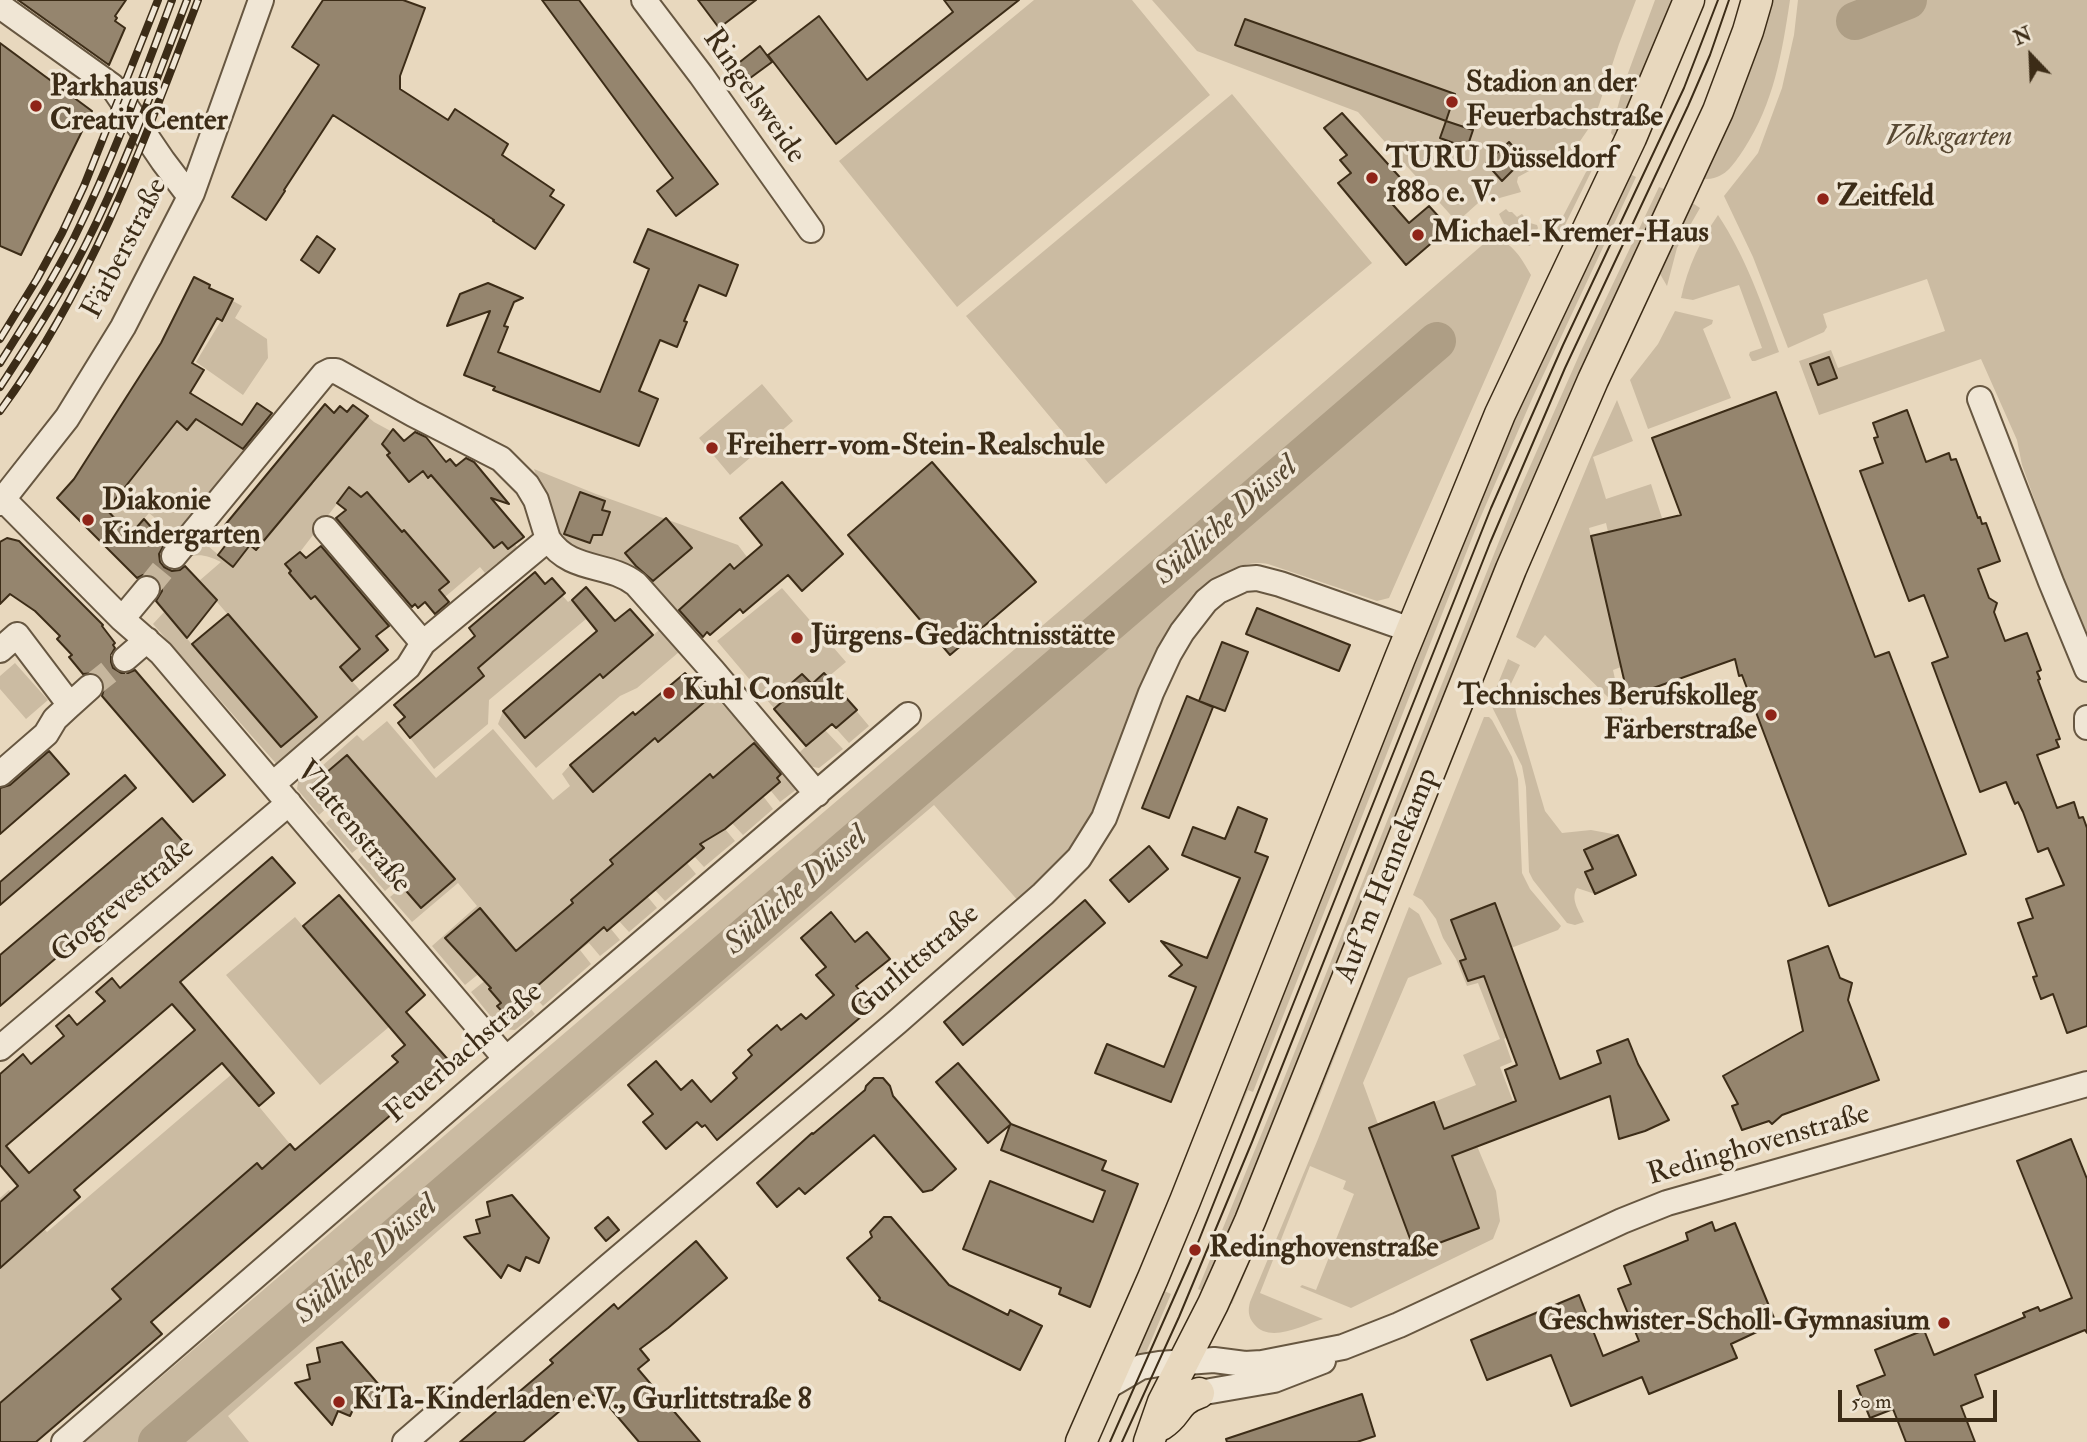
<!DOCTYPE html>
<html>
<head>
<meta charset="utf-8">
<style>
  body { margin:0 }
  #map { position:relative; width:2087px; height:1442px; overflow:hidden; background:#e8d8be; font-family:"IM FELL Double Pica",serif }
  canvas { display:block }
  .north { position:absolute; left:1996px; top:21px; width:70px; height:70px; -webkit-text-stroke:5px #f0e6d5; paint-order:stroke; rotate:337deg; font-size:19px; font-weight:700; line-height:28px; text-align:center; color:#3c2c17 }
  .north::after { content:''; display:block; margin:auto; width:24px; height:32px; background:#3c2c17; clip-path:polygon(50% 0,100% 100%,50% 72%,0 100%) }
  .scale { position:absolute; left:1838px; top:1390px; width:159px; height:32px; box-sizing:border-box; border:4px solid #3c2c17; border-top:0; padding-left:9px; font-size:21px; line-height:24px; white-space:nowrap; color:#3c2c17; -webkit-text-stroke:5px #f0e6d5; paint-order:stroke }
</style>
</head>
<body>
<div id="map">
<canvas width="2087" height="1442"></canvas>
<div class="north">N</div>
<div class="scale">50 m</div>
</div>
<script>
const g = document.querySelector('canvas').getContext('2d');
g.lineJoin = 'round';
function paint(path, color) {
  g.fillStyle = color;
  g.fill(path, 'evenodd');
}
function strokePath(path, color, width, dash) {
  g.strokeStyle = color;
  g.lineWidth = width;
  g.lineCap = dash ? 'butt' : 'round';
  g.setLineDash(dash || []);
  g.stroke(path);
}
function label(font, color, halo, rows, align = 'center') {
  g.font = font + ' "IM FELL Double Pica",serif';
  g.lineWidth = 7;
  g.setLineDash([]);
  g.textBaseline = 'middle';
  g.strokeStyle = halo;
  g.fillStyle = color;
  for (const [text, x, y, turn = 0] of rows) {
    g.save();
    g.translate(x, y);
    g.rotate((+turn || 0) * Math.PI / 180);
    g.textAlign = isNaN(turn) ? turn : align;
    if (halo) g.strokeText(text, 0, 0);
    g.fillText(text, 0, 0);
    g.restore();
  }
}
paint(new Path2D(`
  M1034,0H1132L1210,95L957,307L839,161Z
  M1152,0H1636L1619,44L1599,105L1589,128L1576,147L1567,156L1555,157L1518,177L1517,182L1521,192L1496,199L1487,195L1457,222L1358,112L1197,51Z
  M1655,0H1678L1615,138L1611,133L1612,128L1624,84Z
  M1768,0H1790C1782,53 1774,103 1744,149C1731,168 1724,181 1698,179Z
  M1798,0H2087V646L2022,465L2017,440L1981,359L1819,415L1799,361L1831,350L1838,368L1945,331L1927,279L1823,314L1827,327L1824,332L1788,348L1753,257L1724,196L1758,153L1782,88L1794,35Z
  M1232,94L1372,263L1106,484L966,316Z
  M1593,165L1592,170L1560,235L1557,241L1553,242L1558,226L1586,172Z
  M1626,172L1636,177L1532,399L1478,523L1253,1092L1248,1090L1170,1277L1481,487Z
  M1659,187L1669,191L1207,1293L1198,1289L1277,1096L1520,489L1581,351Z
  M1688,200L1700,208L1677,248L1667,286L1656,267Z
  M1506,209L1509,212H1512L1517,217L1522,214L1530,223L1537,225L1538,228L1530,246C1514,241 1506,229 1499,214Z
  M1718,215C1746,257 1762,304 1779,352L1755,361H1752L1749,355L1750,352L1762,348L1739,285L1693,300L1681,298C1688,266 1700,241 1718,215Z
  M1493,238C1512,241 1522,259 1531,275L1389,598L1377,601L1268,564C1244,560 1236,569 1219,584L1083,832L1059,866L1020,903L934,805L556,1127L228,1416L249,1442H85L1063,608L1488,240Z
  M233,301L242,306L235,318L267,339L268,358L243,395L196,362Z
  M1675,311L1713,320L1712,324L1703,329L1731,398L1648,429L1630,380L1658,344Z
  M762,384L793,421L730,475L699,438Z
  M1617,400L1633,441L1593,457L1606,499L1651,484L1662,518L1608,532L1606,523L1589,528L1621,667L1613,670L1622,711L1545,635L1535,648L1516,637L1591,457Z
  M367,416L374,422L398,435L385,446L390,453L387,456L409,482L423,471L428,477L435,472L437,482L459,509L472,499L473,522L494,548L502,542L508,549L515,544L519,550L501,566L497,563L485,573L480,567L445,597L439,590L449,582L405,530L394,539L390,518L367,492L361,498L349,488L300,552L285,565L291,571L289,573L311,599L318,594L360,649L340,667L365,696L280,768L153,624L164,612L281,747L316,717L199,581L221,562C205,554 196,553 180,560L202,541L233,567L250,545L257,550L299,498L303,477L313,484Z
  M196,419L246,451L178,537L149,513L130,535L107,510L177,421L187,430Z
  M534,469L596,494L738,545L747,557L675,613L567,546L553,527Z
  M782,588L846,662L828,677L869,726L849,743L832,724L825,730L843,749L819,768L807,766L797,755L806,746L717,641Z
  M562,595L568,602L571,600L586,619L489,700L488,724L434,769L410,738L483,676L477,668Z
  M659,630L679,652L637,688L620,696L536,768L498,724L503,711L526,738L600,674L604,677Z
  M1508,659L1520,665L1508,690L1521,696L1515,707L1517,716L1545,811L1562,833L1591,830L1618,835L1585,850L1593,869L1585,873L1595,894L1577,888C1570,899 1579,911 1584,922L1575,925L1567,923L1533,880L1529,872L1526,787L1522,766L1490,703Z
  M15,663L48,700L26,719L0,689V676Z
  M714,695L732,715L738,710L797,789L780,802L771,791L763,796L773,809L743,835L732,823L725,829L735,841L704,867L694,856L687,863L696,874L665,901L655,890L647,896L657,908L629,932L619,921L611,929L620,940L600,956L589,943L580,950L591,964L543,1006L531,993L523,1000L535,1014L515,1030L501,1029L471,992L487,979L481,972L465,985L432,946L477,906L458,883L412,922L390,897L402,887L397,880L385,891L358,860L369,848L364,843L352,853L326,823L338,812L331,804L319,815L297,789L299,775L316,760L322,766L357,735L363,741L387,721L436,778L493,729L553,800L570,786L562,774L570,765L593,791L655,738L658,741Z
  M1484,717H1489L1492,720L1512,757L1518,779L1522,873L1530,889L1561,926L1558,930L1511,948L1495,903L1451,920L1466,959L1460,961L1468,981L1484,976L1507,1037L1504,1039L1512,1062L1500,1067L1513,1101L1444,1129L1434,1102L1476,1085L1463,1055L1500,1039L1478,983L1467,986L1456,959L1443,938L1436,919L1422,900L1413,895Z
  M1389,901L1395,903L1319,1097L1232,1304L1226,1302Z
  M1409,907L1419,914L1442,964L1408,978L1363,1083L1378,1124L1369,1129L1415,1252L1479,1228L1452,1156L1477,1146L1496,1191L1500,1221L1493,1239L1351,1308L1300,1287L1302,1285L1316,1290L1354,1194L1343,1189L1346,1181L1310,1166L1260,1293L1323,1319C1303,1325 1270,1344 1254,1324C1248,1317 1248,1310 1250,1302L1318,1139Z
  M295,917L389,1027L320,1085L226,975Z
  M232,1074L290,1144L262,1169L257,1164L112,1288L121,1299L0,1403V1198L9,1190L47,1232Z
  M1160,1289L1171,1294L1145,1355L1133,1359Z`), '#cbbba2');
strokePath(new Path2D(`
  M1855,21L1908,0
  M157,1442L1437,341`), '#ae9e85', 38);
const building = new Path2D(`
  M18,0H126L115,16L117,18L115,21L125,28L109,65Z
  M323,0H403L425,8L400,76V89L448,120L455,109L508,144L502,155L554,190L550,196L564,205L535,249L493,221L494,220L333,115L284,190L285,191L266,220L232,197L319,65L292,47Z
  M542,0H579L718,184L676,216L657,191L673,178Z
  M698,0H756L719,28Z
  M944,0H1019L836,144L768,55L819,16L867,80L953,12Z
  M1245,19L1455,94L1446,121L1235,45Z
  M0,43L92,111L21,255L0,246Z
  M760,46L772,62L742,84L731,69Z
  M1342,113L1405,183L1387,198L1409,223L1429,206L1449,228L1406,265L1338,183L1351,173L1340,160L1347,155L1324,128Z
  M1446,121L1473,130L1467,148L1440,138Z
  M1509,142L1524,159L1502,181L1486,163Z
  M648,229L738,265L726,296L699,285L684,321L687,322L677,347L660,340L639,391L658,399L639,446L493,390L495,387L464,375L490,311L447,326L460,294L488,283L523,298L514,302L504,326L508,327L498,352L600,392L649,269L634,262Z
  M317,236L335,249L319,273L301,260Z
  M194,277L210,285L209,288L233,299L222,321L217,318L192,363L204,370L190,393L242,425L257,403L272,413L243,449L196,419L187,430L177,421L107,510L130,535L144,519L165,543L159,554L160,562L164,567L172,571L180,570L185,566L217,600L187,638L156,601L162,591L161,583L157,578L149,574L143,575L137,578L57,498L74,479L136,382L161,343Z
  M1829,357L1837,378L1818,385L1810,364Z
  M1776,392L1875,657L1889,652L1966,854L1829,906L1742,675L1739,676L1735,659L1628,697L1591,536L1681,515L1652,438Z
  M325,404L334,413L340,406L347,412L353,405L368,416L256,550L250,545L233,567L218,555L235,533L225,525Z
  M1907,410L1926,462L1949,453L1951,460L1956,459L1978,518L1980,517L1982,524L1986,523L2000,561L1978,569L1989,598L1997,603L1994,612L2005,641L2027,633L2041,670L2037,672L2040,679L2038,680L2060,739L2056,740L2059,747L2037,755L2057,808L2074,802L2079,818L2083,817L2087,828V1026L2067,1033L2053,994L2041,999L2033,977L2037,976L2018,923L2033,918L2026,899L2064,885L2048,848L2038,852L2023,812L2018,802L2015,804L2006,782L1980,792L1932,663L1948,657L1924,595L1909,601L1860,471L1883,463L1874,438L1878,437L1873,423Z
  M393,429L404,441L415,432L426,437L446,462L450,459L456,466L466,458L474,462L509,504L491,498L524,537L508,549L502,542L494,548L431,475L428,478L423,471L409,482L387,455L390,453L382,444Z
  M932,462L1036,582L950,655L848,535Z
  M782,482L843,554L802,591L788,575L743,613L740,609L710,635L707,632L703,637L679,610L730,564L734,569L762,545L740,518Z
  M349,487L361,497L367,492L402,532L404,530L449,582L439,590L449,602L435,614L425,602L418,608L415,604L412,607L336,518L346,510L337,503Z
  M580,492L605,501L602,510L610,512L602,535H593L590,543L564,534Z
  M666,518L692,548L653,581L636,566L625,553Z
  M7,538L19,541L103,625L102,626L115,643L113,645L115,648L111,655V662L113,668L121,673H128L135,670L225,775L193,802L102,696L105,685L101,677L94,673L83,674L69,657L72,655L57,639L60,636L35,611L10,594L0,604V542Z
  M321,546L389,626L376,636L388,650L352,681L340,667L360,649L315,596L311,599L289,573L291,571L285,564L300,552L306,558Z
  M535,572L545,584L552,578L565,593L478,668L484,676L410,738L398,723L405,717L394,705L475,636L469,628Z
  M586,587L615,621L630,609L653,635L603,678L600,674L525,738L503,711L597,631L572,600Z
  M1257,608L1350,645L1339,671L1246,634Z
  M228,614L317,717L281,747L192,644Z
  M1222,642L1248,652L1225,711L1199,701Z
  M685,673L708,699L658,742L655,738L593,792L570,765L633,712L635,715Z
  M824,673L857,710L836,728L832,724L806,746L774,709L793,692L788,686L802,674L812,684Z
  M1187,696L1213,707L1169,818L1142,808Z
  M754,743L781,774L777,778L780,782L725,829L700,844L704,848L607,931L604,927L518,1003L522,1008L509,1019L497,1006L501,1003L489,989L491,988L445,938L480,908L516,951L573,903L571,900L613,864L610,860L710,774L713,778Z
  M49,751L69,774L0,834V788L10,785Z
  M347,755L455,879L421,908L313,784Z
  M125,775L136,788L0,905V882Z
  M1238,807L1267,819L1255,852L1268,857L1171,1102L1095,1073L1107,1044L1164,1067L1196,987L1169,976L1182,965L1161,941L1207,958L1240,878L1182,855L1193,827L1225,839Z
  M162,818L187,846L0,1006V955Z
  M1618,835L1636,875L1595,894L1585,872L1593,869L1584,850Z
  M1149,846L1168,869L1129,902L1110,880Z
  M272,857L295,883L180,982L274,1093L259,1106L222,1063L74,1190L80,1197L0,1268V1202L18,1186L0,1165V1074L23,1054L31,1064L64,1036L56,1026L69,1015L77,1025L105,1001L96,992L112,978L120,988ZM172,1004L195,1030L29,1173L6,1146Z
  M339,895L425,995L406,1012L451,1063L151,1322L162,1334L36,1442H0V1403L121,1299L112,1289L257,1163L262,1169L290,1144L295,1150L398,1062L392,1056L405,1045L303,926Z
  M1085,900L1105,923L963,1045L944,1022Z
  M1495,903L1560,1079L1601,1063L1597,1051L1628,1039L1638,1064L1669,1120L1645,1131L1619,1139L1610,1096L1452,1156L1479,1228L1415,1252L1369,1128L1434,1102L1444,1129L1516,1101L1505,1070L1517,1065L1484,976L1468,981L1460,961L1466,959L1451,920Z
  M831,912L855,942L867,932L890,959L856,986L860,991L856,995L869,1010L717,1140L705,1125L702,1127L697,1122L666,1149L643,1122L653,1114L628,1085L656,1061L681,1090L692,1080L711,1102L737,1078L733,1073L752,1055L748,1050L777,1025L781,1030L801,1014L806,1019L834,995L816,975L826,967L801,938Z
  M1828,946L1840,978L1852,983L1848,1000L1879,1080L1782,1115L1772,1124L1769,1121L1742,1130L1732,1106L1738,1104L1723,1076L1803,1031L1788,961Z
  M958,1063L1011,1124L1106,1161L1102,1170L1138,1184L1090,1307L1059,1294L1061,1288L963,1249L990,1181L1093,1222L1105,1191L1001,1150L1010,1125L988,1143L936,1082Z
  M874,1078H883L890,1086L893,1096L956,1169L932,1190L923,1192L874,1135L805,1194L799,1188L777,1207L757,1183L812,1133L813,1134L865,1090L866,1086Z
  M2071,1139L2087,1179V1333L2085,1330L1975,1375L1983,1397L1961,1406L1975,1442H1906L1893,1409L1870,1418L1857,1386L1885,1375L1875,1350L1924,1330L1934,1355L2025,1317L2023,1313L2038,1307L2040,1311L2072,1298L2017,1161Z
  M512,1195L549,1238L539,1263L526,1257L520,1271L508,1265L501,1278L464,1237L480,1233L476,1220L490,1216L487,1202Z
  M608,1217L619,1230L606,1241L595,1228Z
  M884,1217H891L949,1285L1008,1315L1010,1310L1042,1326L1020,1370L879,1300L880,1298L847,1258L872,1237L870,1232Z
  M1712,1222L1715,1231L1735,1223L1776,1323L1731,1344L1737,1358L1649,1394L1642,1377L1571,1406L1551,1355L1487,1380L1471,1340L1579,1295L1603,1356L1639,1341L1618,1289L1631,1284L1624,1266L1688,1240L1686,1233Z
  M696,1241L727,1278L668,1328L640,1349L649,1360L638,1369L700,1442H639L600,1396L580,1394L523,1442H460L553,1363L550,1360L614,1304L618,1309Z
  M342,1342L380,1386L369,1409L356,1403L350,1416L338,1411L332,1425L295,1383L310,1379L307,1365L320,1362L317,1348Z
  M1362,1394L1375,1436L1357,1442H1227L1226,1439Z`);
paint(building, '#95856e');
strokePath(building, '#3c2c17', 2);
strokePath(new Path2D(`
  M147,589L174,556
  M90,687L125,659`), '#c6b69d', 24, [24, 12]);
const minor = new Path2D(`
  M644,0L701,75L811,230
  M0,6L112,86L163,161L185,190L192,193
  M1980,399L2051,582L2087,669
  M3,499L122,619L161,653L506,1059
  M0,503L67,418L123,327L192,193L261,0
  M326,529L423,643
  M174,556L324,374L330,371H336L413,414L501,459L527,485L536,500L548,539
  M122,619L147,589
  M0,650L17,635L70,705L90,687
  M125,659L147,640
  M2087,718V727
  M0,774L46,734L55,719L70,705
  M273,784L408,667L423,643L548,539C571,573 608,562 636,584L713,671L817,794
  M0,1048L289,803
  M1105,1388L1141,1367L1159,1364L1214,1360L1245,1364L1262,1363L1343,1347L1399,1325L1622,1221L1667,1203L2087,1084
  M1199,1393L1274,1380L1323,1361
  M64,1442L506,1059L908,715
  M405,1442L609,1266L897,1022L1043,894L1079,858L1104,818L1151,693L1169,654L1182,632L1206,601L1218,591L1244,579L1257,578L1280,584L1411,630`);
const major = new Path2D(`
  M1161,1425C1180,1413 1174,1402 1199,1393
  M1081,1442L1153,1278L1185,1201L1400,658L1500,414L1631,138L1689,0
  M1149,1442L1163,1402L1213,1304L1250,1221L1511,569L1593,380L1718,111L1748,31L1757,0`);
strokePath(minor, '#675741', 28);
strokePath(major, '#3c2c17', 33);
strokePath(minor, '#f0e6d5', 24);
strokePath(major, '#e8d8be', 30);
strokePath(new Path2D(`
  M1110,1442L1195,1250L1491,508L1563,345L1684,88L1718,0
  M1122,1442L1179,1317L1252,1142L1490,543L1565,368L1688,106L1710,55L1729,0`), '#3c2c17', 2);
const rail = new Path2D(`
  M0,339L37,279L62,233L84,186L158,0
  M0,363C26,322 52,281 74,238C112,161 142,80 172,0
  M0,387C30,341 60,295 85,246C125,167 155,83 187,0
  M0,411C91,287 144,142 198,0`);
strokePath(rail, '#3c2c17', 8);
strokePath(rail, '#f0e6d5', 5, [16]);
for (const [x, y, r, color] of [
  [1452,102,7,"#8f2418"],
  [36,106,7,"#8f2418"],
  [1372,178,7,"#8f2418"],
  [1823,199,7,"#8f2418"],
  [1418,235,7,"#8f2418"],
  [712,448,7,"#8f2418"],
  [88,520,7,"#8f2418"],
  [797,638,7,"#8f2418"],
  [669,693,7,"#8f2418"],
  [1771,715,7,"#8f2418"],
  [1195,1250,7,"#8f2418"],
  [1944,1323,7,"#8f2418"],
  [339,1402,7,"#8f2418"]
]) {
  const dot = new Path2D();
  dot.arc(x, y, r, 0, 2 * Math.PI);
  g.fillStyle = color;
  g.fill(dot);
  strokePath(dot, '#f0e6d5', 2.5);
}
label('bold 30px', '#3c2c17', '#f0e6d5', [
  ["Stadion an der",1466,85],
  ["Feuerbachstraße",1466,119],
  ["Parkhaus",50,89],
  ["Creativ Center",50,123],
  ["TURU Düsseldorf",1386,161],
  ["1880 e. V.",1386,195],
  ["Zeitfeld",1837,199],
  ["Michael-Kremer-Haus",1432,235],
  ["Freiherr-vom-Stein-Realschule",726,448],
  ["Diakonie",102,503],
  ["Kindergarten",102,537],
  ["Jürgens-Gedächtnisstätte",811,638],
  ["Kuhl Consult",683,693],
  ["Technisches Berufskolleg",1757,698,"right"],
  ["Färberstraße",1757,732,"right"],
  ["Redinghovenstraße",1209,1250],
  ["Geschwister-Scholl-Gymnasium",1930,1323,"right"],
  ["KiTa-Kinderladen e.V., Gurlittstraße 8",353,1402]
], 'left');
label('30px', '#3c2c17', '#f0e6d5', [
  ["Ringelsweide",753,97,55],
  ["Färberstraße",126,249,-63],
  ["Vlattenstraße",352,828,50],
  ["Auf'm Hennekamp",1388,876,-68],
  ["Gogrevestraße",124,902,-40],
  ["Gurlittstraße",916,963,-41],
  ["Feuerbachstraße",465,1054,-41],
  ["Redinghovenstraße",1759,1146,-16]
]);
label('italic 30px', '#594933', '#f0e6d5', [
  ["Volksgarten",1949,139]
]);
label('italic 32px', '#584832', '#f0e6d5', [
  ["Südliche Düssel",1227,522,-41],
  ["Südliche Düssel",797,892,-41],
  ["Südliche Düssel",367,1261,-41]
]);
</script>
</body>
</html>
